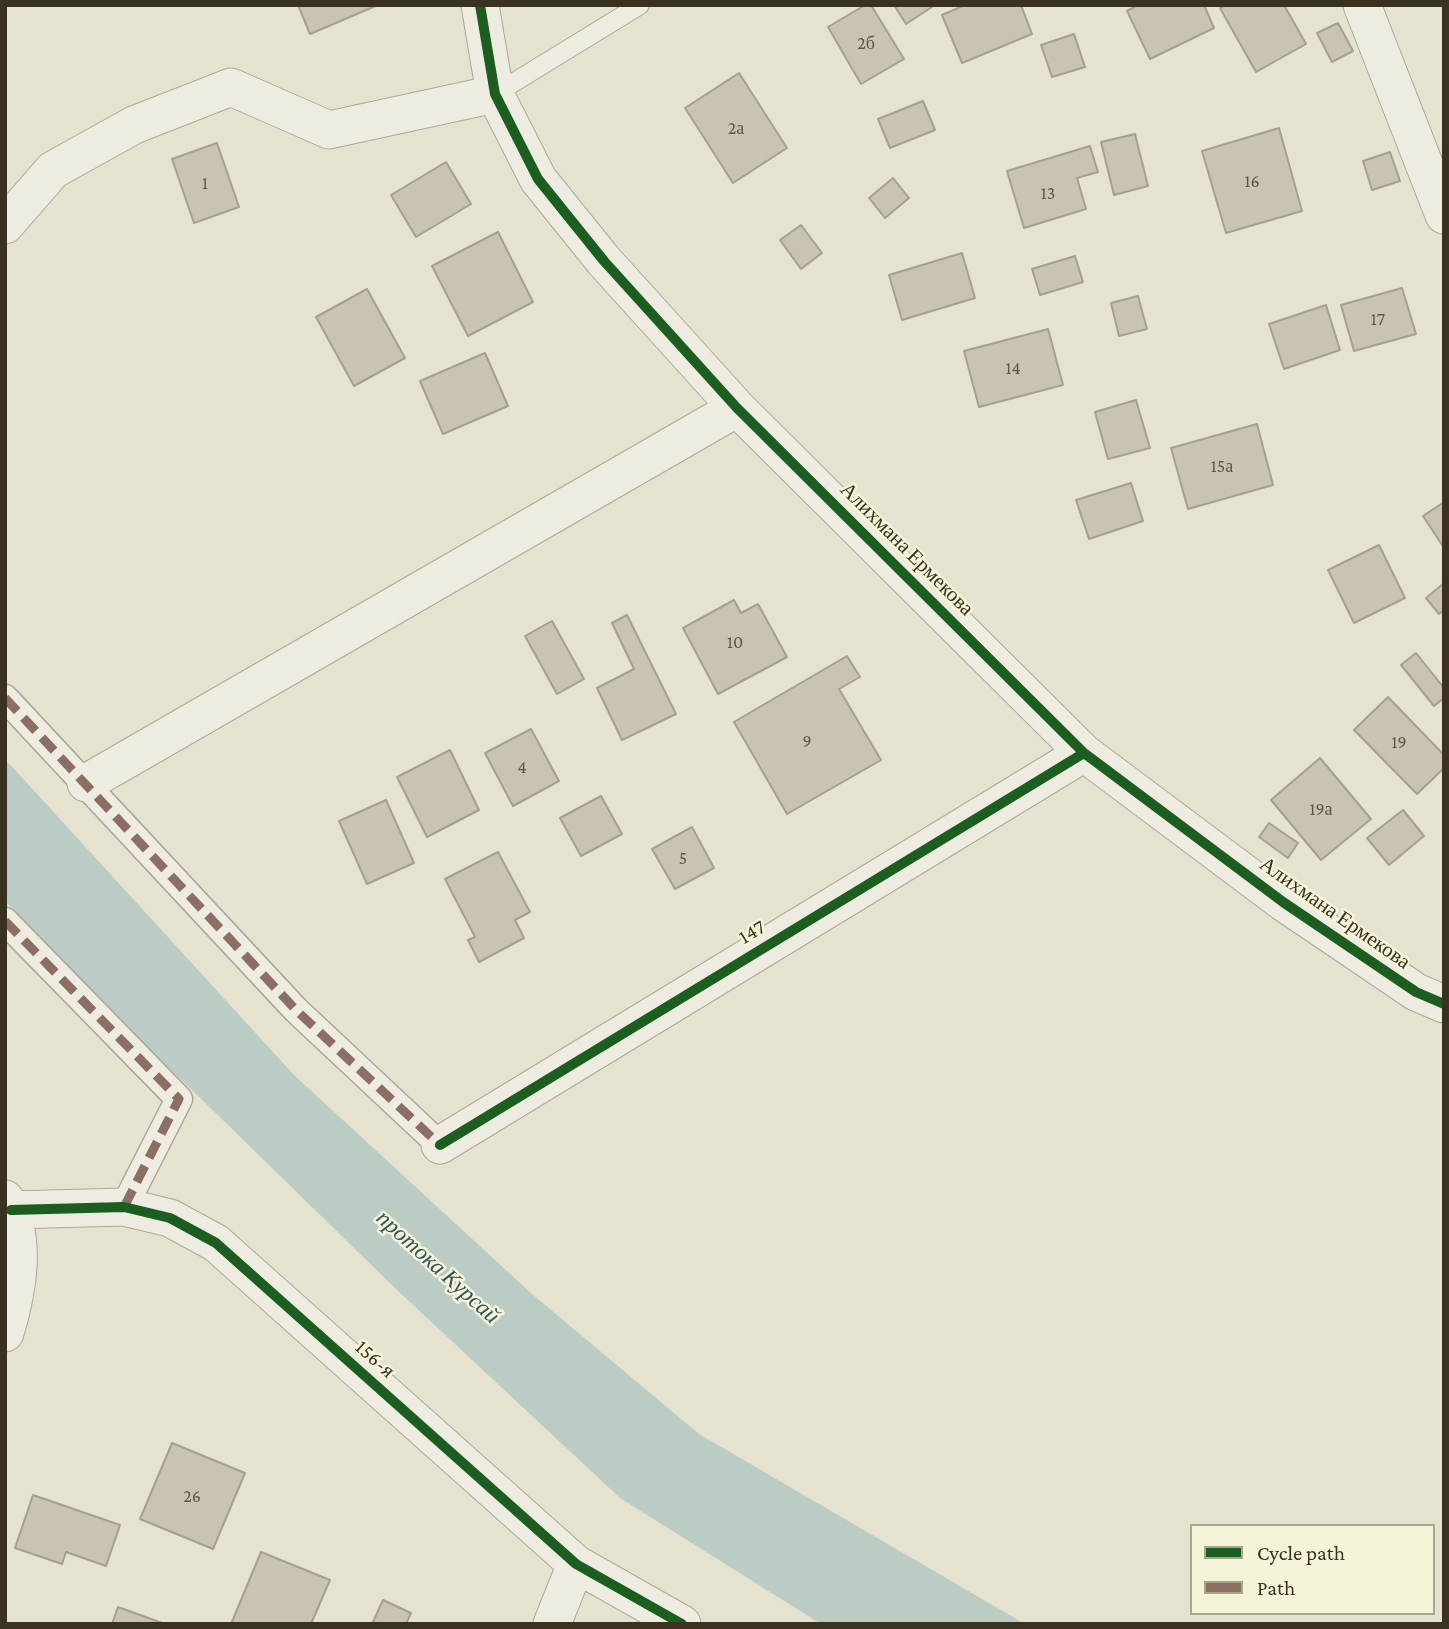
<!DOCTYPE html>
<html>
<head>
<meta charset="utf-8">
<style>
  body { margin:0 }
  #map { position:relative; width:1449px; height:1629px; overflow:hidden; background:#e5e3d0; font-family:"Crimson Pro",serif }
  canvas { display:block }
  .frame { position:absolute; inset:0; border:7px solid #3a3220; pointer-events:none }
  .legend { position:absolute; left:1190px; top:1524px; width:245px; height:91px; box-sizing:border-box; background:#f5f3d7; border:2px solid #aaa68e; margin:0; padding:9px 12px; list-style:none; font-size:21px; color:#3a3220 }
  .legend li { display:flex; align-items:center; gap:14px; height:35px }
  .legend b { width:35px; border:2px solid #aaa68e }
</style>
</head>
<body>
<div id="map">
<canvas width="1449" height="1629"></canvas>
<div class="frame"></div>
<ul class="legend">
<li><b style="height:9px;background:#1b5e20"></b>Cycle path</li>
<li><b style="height:9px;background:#8d6e63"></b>Path</li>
</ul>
</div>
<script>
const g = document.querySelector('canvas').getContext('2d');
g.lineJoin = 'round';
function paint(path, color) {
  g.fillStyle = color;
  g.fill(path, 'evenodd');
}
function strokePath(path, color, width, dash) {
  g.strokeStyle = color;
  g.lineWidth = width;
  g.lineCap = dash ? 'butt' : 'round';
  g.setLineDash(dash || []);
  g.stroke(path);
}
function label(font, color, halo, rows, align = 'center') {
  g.font = font + ' "Crimson Pro",serif';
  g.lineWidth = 5;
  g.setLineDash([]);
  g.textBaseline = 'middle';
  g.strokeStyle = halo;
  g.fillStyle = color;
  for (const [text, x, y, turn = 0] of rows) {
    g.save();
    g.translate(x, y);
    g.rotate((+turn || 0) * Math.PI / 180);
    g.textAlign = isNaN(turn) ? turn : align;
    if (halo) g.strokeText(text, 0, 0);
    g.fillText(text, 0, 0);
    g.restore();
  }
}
paint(new Path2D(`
  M5,759L295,1076L532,1294L699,1434L1025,1624H821L620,1498L396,1289L146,1045L5,901Z`), '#baccc4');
const building = new Path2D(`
  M298,5H378L310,34Z
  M865,5H871L904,59L861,84L828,27Z
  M894,5H935L906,24Z
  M965,5H1021L1032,34L962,63L942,15Z
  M1138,5H1204L1214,28L1150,59L1127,11Z
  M1226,5H1284L1306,44L1256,72L1220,8Z
  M1338,23L1353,51L1332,62L1317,33Z
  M1074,34L1085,67L1052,77L1041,45Z
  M739,73L787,148L733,183L685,108Z
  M923,101L935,130L890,148L878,119Z
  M1279,128L1302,211L1226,233L1202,151Z
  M1135,134L1148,186L1114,195L1101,142Z
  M217,143L239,207L194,223L172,159Z
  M1090,146L1098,172L1077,178L1086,209L1024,228L1007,171Z
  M1390,152L1400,181L1372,190L1363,161Z
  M446,162L471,204L416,237L391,195Z
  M893,178L909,198L885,218L869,198Z
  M801,225L822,253L801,269L780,240Z
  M498,232L533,302L468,336L432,266Z
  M962,253L975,298L902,320L889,275Z
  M1075,256L1083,282L1040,295L1032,269Z
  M1402,288L1416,334L1354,351L1341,305Z
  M367,289L405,358L354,386L316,317Z
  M1138,296L1147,329L1119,336L1111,303Z
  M1326,305L1340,350L1284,369L1269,324Z
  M1048,329L1063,385L979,407L964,351Z
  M485,353L508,406L443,434L420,381Z
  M1136,400L1150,448L1108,459L1095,412Z
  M1257,424L1273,485L1188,509L1171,448Z
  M1131,483L1143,521L1089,539L1076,500Z
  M1444,502V548L1423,516Z
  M1379,545L1405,598L1354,623L1328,570Z
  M1444,583V610L1439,614L1426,598Z
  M734,600L741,613L758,604L787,657L718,694L683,628Z
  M627,615L676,714L622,740L597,688L634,669L612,623Z
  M552,621L584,679L557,694L525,636Z
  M1416,653L1444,688V698L1434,706L1401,665Z
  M847,656L860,677L839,689L881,760L787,814L734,722Z
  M1388,697L1444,755V768L1417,794L1354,730Z
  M531,729L559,781L513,806L485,753Z
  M450,750L479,810L427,837L397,777Z
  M1320,758L1371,819L1321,860L1271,800Z
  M601,796L622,834L581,856L560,818Z
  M386,800L414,863L367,884L339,821Z
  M1403,810L1424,836L1389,865L1367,838Z
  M1269,823L1298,843L1288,858L1259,837Z
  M692,827L714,868L675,889L652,849Z
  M498,852L530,912L515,920L524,938L479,962L468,940L475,937L445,879Z
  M172,1443L245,1473L213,1549L140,1519Z
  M33,1495L120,1525L106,1566L66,1552L62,1564L15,1548Z
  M261,1552L330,1580L311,1624H231Z
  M383,1600L411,1613L406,1624H372Z
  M118,1607L165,1624H112Z`);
paint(building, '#c9c3b1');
strokePath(building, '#a69f8f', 2);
const service = new Path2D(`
  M495,94L640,5`);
const pedestrian = new Path2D(`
  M5,698L296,1010L440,1145
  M5,921L179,1099L124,1207`);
const minor = new Path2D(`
  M480,5L495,94L538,179L604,261L737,408L1084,753L1283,902L1416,992L1444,1004
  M1362,5L1444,215
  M5,225L53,170L134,125L231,87L329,130L495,94
  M86,783L737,408
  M440,1145L1084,753
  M5,1199C27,1240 18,1290 5,1333
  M11,1210L124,1207L170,1218L216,1243L576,1564L682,1624
  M552,1624L576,1564`);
strokePath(service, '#aba798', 20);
strokePath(pedestrian, '#aba798', 29);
strokePath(minor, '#aba798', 39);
strokePath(service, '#eeece1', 18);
strokePath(pedestrian, '#eeece1', 26);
strokePath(minor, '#eeece1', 37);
strokePath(new Path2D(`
  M5,698L296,1010L440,1145
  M5,921L179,1099L124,1207`), '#8d6e63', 9, [18, 9]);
strokePath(new Path2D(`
  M480,5L495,94L538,179L604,261L737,408L1084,753L1283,902L1416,992L1444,1004
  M440,1145L1084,753
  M11,1210L124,1207L170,1218L216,1243L576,1564L682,1624`), '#1b5e20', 10);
label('18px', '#5e5644', null, [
  ["2б",866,43],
  ["2а",736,128],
  ["16",1252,181],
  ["1",205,183],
  ["13",1048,193],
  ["17",1378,319],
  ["14",1013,368],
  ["15а",1222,466],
  ["10",735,642],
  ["9",807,741],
  ["19",1399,742],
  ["4",522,767],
  ["19а",1321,809],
  ["5",683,858],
  ["26",192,1496]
]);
label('21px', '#3a3220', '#f5f3d7', [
  ["Алихмана Ермекова",907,549,45],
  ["Алихмана Ермекова",1335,913,35],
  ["147",752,932,-31],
  ["156-я",375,1359,42]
]);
label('italic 23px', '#305459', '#f5f3d7', [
  ["протока Курсай",438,1267,42]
]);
</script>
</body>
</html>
